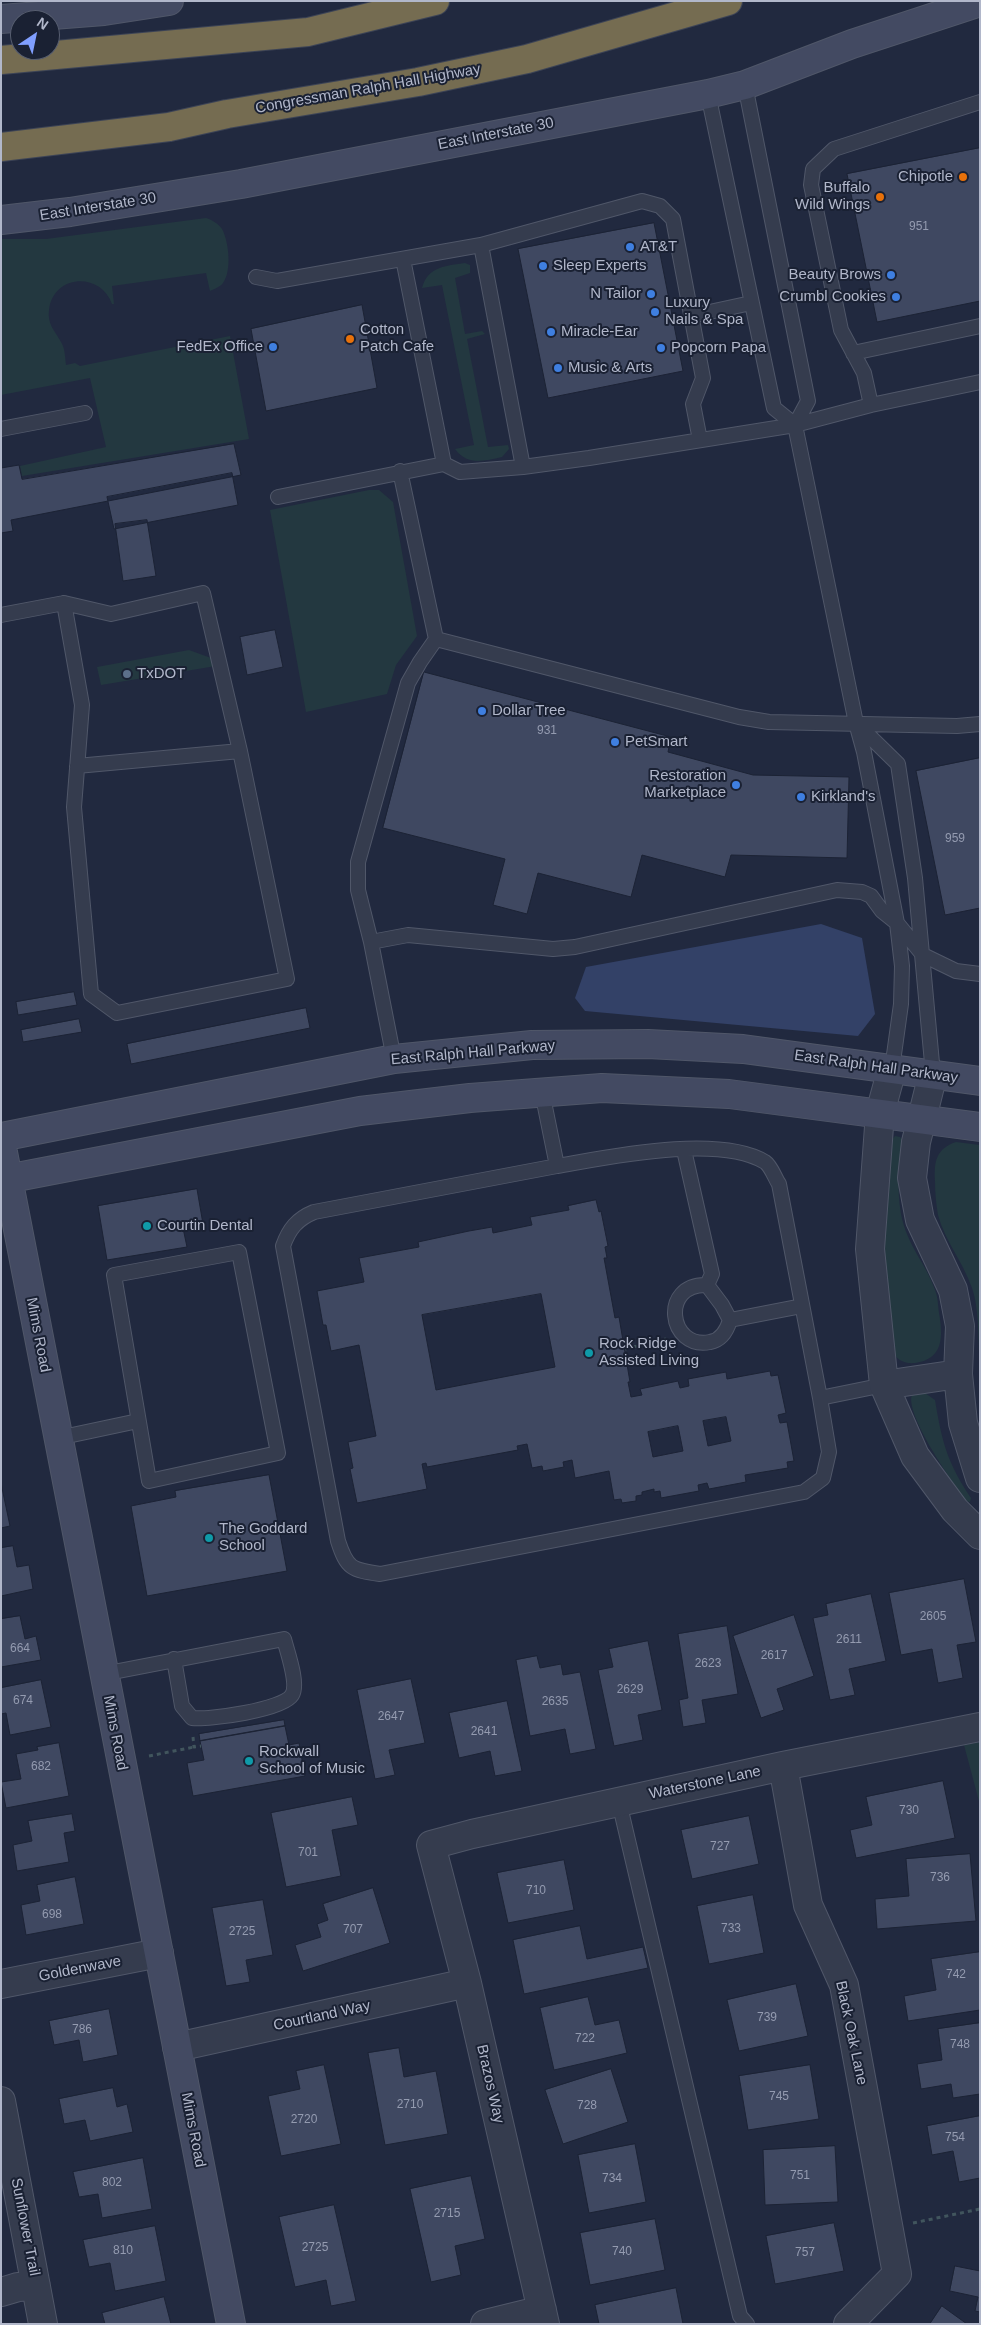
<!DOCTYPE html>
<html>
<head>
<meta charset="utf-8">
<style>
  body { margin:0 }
  #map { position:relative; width:981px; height:2325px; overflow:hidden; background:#21293f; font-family:Arial,sans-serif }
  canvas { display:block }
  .frame { position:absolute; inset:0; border:2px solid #b1b7ca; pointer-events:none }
  .north { position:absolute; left:10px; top:10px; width:50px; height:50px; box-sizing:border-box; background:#1a2133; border:1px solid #565d6f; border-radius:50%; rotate:34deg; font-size:14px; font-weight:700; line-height:20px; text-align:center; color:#b1b7ca }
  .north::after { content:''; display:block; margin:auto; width:18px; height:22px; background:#809fff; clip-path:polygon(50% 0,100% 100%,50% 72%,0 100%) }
</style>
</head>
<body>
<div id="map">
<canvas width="981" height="2325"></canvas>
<div class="frame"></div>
<div class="north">N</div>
</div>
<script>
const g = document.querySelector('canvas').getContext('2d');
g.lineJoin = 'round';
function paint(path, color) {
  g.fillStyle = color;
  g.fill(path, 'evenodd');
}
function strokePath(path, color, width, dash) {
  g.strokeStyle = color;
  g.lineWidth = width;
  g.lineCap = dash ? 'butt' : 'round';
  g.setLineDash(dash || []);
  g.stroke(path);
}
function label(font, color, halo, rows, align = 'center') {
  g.font = font + ' Arial,sans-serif';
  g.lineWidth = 4;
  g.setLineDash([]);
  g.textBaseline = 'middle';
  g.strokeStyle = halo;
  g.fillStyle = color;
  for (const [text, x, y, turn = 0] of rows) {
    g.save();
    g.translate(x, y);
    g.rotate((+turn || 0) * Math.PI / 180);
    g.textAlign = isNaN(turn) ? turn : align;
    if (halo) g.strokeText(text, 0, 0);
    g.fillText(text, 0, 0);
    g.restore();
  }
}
paint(new Path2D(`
  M206,218C212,220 219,224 222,229C229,242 232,271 223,283C220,287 214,289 210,291L206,273L112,286L114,304H112C100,271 53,275 49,310C47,324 55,331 61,342C65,348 65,357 66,365L75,363L80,366L230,336L249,439L22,476L20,466L106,447L90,378L1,395V239H46Z
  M465,263L470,265V273L455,278L465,334L482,331L485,334L467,339L488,447L508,445L509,449L502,457C483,461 468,466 455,449L474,445L442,285L422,288C428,266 446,266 465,263Z
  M369,490H379L393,502L417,636L396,665L387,694L306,712L270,510Z
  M189,650L211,658L216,666L101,685L97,667Z
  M895,1136L900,1137L903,1141C898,1166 897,1189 901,1214C907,1246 926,1263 935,1290C938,1297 938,1306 939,1313C943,1336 944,1359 915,1363C903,1364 898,1360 890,1350L879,1244L891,1141Z
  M956,1142L980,1145V1371C978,1346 980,1311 972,1288C963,1262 945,1241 938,1215C936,1204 935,1192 935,1181C934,1161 936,1149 956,1142Z
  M922,1391L935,1400C942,1442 947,1462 971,1498L970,1502L966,1501C953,1483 904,1414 912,1394Z
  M980,1742V1805L964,1745Z`), '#233840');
paint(new Path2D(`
  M821,924L862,938L875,1014L858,1036L585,1011L575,998L586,967Z`), '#334167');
const building = new Path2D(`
  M980,148V301L877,322L847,174Z
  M654,223L683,371L548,398L518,249Z
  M362,305L377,388L266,411L251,329Z
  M234,444L241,475L11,520L13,531L1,533V468L19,465L22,479Z
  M232,473L238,505L114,529L107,497Z
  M147,520L156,576L123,581L115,524Z
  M275,630L283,667L247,675L240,637Z
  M424,672L671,737L668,752L753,775L849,777L847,858L731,855L725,877L642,855L631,897L538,873L527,914L493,905L505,859L383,828Z
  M980,758V908L945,915L916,771Z
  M74,992L77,1005L18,1015L16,1002Z
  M306,1008L310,1028L131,1064L127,1044Z
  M79,1019L82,1032L23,1042L21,1030Z
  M197,1189L203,1224L183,1228L187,1247L107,1260L98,1206Z
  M596,1200L599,1212L601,1211L608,1246L605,1247L607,1258H604L615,1318L619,1317L630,1382H628L631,1397L642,1395L640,1389L678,1381L680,1388L689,1386L688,1379L726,1372L727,1379L770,1371L771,1376L778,1375L786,1413L778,1415L780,1423L787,1422L794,1461L787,1462L788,1468L745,1475L746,1482L709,1489L707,1483L698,1485L699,1491L661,1498L660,1491L654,1492V1489L642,1492V1495L636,1496V1501L622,1503L621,1499L614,1500L609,1471L575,1478L572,1460L563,1462L564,1467L543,1471L542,1466L532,1468L527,1444L517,1446L518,1450L427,1467L426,1463L422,1464L427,1489L357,1503L350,1469L353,1468L348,1442L376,1436L359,1345L331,1351L326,1325H323L317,1291L364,1282L359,1258L419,1247L418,1242L469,1231L492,1227L493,1233L532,1225L530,1217L569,1210L568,1206ZM541,1294L555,1367L436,1390L422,1315ZM726,1417L731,1441L708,1446L703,1421ZM678,1426L683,1451L653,1457L648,1432Z
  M269,1475L287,1571L147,1596L131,1506L176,1497L175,1491Z
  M1,1483L10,1526L1,1528Z
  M13,1546L17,1567L29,1565L33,1589L1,1596V1548Z
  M964,1579L976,1642L957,1645L963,1678L938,1683L932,1649L901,1655L889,1593Z
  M871,1594L886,1661L849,1669L855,1695L830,1700L813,1618L828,1615L826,1604Z
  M794,1615L814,1676L777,1689L784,1710L761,1718L733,1636Z
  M20,1616L25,1639L36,1636L41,1660L1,1667V1619Z
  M727,1626L738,1694L702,1700L706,1723L683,1727L679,1700L688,1698L678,1634Z
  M648,1641L662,1710L638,1715L643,1740L614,1746L598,1670L613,1667L609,1649Z
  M537,1656L540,1668L561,1664L563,1675L580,1672L596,1749L570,1754L565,1729L530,1736L516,1660Z
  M411,1679L425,1743L389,1750L395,1775L375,1779L357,1690Z
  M41,1680L51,1727L10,1735L6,1713L1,1714V1688Z
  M507,1701L522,1771L495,1776L490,1751L459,1758L449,1713Z
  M284,1720L285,1726L200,1741L199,1734Z
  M285,1726L289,1745L299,1743L305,1776L193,1796L187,1763L204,1760L200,1741Z
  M59,1743L69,1796L6,1808L1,1782L21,1779L16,1754L38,1750L37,1747Z
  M943,1781L955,1838L856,1858L850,1830L872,1825L866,1797Z
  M352,1797L358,1825L332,1830L341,1876L286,1887L271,1813Z
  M72,1814L75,1831L64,1833L69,1862L17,1871L13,1845L32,1841L28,1821Z
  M749,1816L759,1864L692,1879L681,1830Z
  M970,1854L976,1921L877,1929L875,1899L909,1896L906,1859Z
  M564,1860L574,1910L508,1923L497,1873Z
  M75,1877L84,1924L26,1935L21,1905L40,1901L37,1885Z
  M373,1888L390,1943L303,1971L295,1945L321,1937L317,1924L328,1920L323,1904Z
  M753,1895L764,1953L709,1964L697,1906Z
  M263,1900L273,1955L246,1960L250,1982L226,1986L212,1908Z
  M580,1926L587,1959L643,1947L648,1968L524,1994L513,1940Z
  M980,1952V2010L908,2021L904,1996L936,1990L931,1959Z
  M796,1984L808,2036L739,2051L727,2000Z
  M588,1997L595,2025L619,2020L627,2053L554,2070L540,2008Z
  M109,2009L118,2055L83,2062L79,2040L54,2045L49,2021Z
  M980,2023V2094L953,2098L951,2084L921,2089L917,2064L942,2060L938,2029Z
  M399,2048L404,2077L436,2071L448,2134L385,2145L368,2053Z
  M324,2065L341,2144L281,2156L268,2096L300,2089L296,2071Z
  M810,2065L819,2119L748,2130L739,2076Z
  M611,2069L628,2122L563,2144L545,2090Z
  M113,2088L117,2107L127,2104L133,2132L90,2141L85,2120L64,2124L59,2099Z
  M980,2116V2178L959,2182L953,2151L932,2155L927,2126Z
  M635,2144L646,2202L589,2213L578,2155Z
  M835,2146L838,2202L765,2205L763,2150Z
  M143,2158L152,2209L102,2218L98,2194L79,2197L73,2172Z
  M471,2176L485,2239L455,2246L461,2275L431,2282L410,2189Z
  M334,2205L356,2301L331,2306L326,2280L295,2287L279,2217Z
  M655,2219L665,2270L590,2285L580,2233Z
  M834,2223L844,2271L775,2284L766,2236Z
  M155,2226L166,2281L115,2291L110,2263L89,2267L83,2240Z
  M955,2266L980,2271V2312L975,2311L978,2297L950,2291Z
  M676,2288L683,2324H599L595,2305Z
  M164,2297L171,2324H105L102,2313Z
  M942,2306L967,2324H930Z`);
paint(building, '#3f4861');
strokePath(building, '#1c2335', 1);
const lane = new Path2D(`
  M745,85L808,401L795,425L856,723L864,752L897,923L902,966L901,1004L892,1069
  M708,94L774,408L795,425
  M481,245L523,467
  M403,259L444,464
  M256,277L277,281L481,245L642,201L660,206L673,219L703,378L693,404L700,440
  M691,316L751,303
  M853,353L980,326
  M871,405L864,373L841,330L811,185L813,169L834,149L980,102
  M1,429L85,413
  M278,497L444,464L460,472L523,467L589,458L795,425L871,405L980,382
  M1,615L64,603L111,614L203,593L240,751L287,979L117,1013L91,994L74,807L82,705L64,603
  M436,639L739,717L769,722L957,726L980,724
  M856,723L898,764L915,878L933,1074
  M77,766L240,751
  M371,942L408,935L553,949L575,947L837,890L862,892L871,896L882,911L897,923L923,955L956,971L980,974
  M394,1059L371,942L358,890V862L408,683L420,662L436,639L400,471
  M542,1092L557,1166L314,1212C297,1219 289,1229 283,1246L338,1541C347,1569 352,1570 380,1574L804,1492L823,1478L829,1452L820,1398L884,1385
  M684,1150L712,1274L707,1285L722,1305L730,1320
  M557,1166C610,1157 718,1134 765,1162C771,1166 775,1178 779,1184L820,1398
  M239,1252L278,1453L149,1481L114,1275Z
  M707,1285C660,1283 668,1350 710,1342C722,1340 727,1330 730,1320L802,1306
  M58,1438L138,1421
  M103,1674L284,1639C287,1651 299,1684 292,1695C283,1710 209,1720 192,1718L182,1706L174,1659
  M619,1802L740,2316L747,2324`);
const street = new Path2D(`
  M892,1069L880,1113L870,1249L884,1385L915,1456L955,1510L980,1535
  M933,1074L916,1142L912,1178L920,1220L953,1290L960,1326L958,1374L963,1423L980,1478
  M884,1385L958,1374
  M783,1766L808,1905L844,1985L897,2274L848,2324
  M1,1984L159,1953
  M177,2047L467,1983
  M1,2101L43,2324
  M1,2292L18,2287L36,2286
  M485,2324L542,2310
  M545,2324L467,1983L431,1845L472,1834L783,1766L980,1727`);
const secondary = new Path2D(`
  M1,19L104,11L169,1
  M1,220L70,212L241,184L708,94L745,85L852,44L980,2
  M1,1137L394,1059L532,1045L648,1044L743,1049L980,1081
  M1,1142L231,2324
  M1,1180L360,1111L470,1098L602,1088L729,1094L980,1127`);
const highway = new Path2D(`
  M1,60L308,32L435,1
  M1,147L169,127L227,114L418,82L527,59L728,1`);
strokePath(lane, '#505769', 16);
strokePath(street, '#505769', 30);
strokePath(secondary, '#505769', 30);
strokePath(highway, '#3d4456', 30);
strokePath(new Path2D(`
  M625,1349L666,1339
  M193,1737L194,1747L201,1746
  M149,1756L194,1747
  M913,2223L980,2209`), '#41555d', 3, [4, 4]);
strokePath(lane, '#353c4e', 14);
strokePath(street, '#353c4e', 28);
strokePath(secondary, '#434a62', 28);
strokePath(highway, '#756c51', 28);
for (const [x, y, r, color] of [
  [963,177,5,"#e8710a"],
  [880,197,5,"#e8710a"],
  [630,247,5,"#3f7fe0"],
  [543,266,5,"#3f7fe0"],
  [891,275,5,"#3f7fe0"],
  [651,294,5,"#3f7fe0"],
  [896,297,5,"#3f7fe0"],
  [655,312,5,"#3f7fe0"],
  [551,332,5,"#3f7fe0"],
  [350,339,5,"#e8710a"],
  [273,347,5,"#3f7fe0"],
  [661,348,5,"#3f7fe0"],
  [558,368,5,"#3f7fe0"],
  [127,674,5,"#5c6f8a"],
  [482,711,5,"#3f7fe0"],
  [615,742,5,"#3f7fe0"],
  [736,785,5,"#3f7fe0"],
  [801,797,5,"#3f7fe0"],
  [147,1226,5,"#0f9aa8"],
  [589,1353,5,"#0f9aa8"],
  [209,1538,5,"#0f9aa8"],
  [249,1761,5,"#0f9aa8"]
]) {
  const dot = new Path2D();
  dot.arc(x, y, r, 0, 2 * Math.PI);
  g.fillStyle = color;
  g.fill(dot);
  strokePath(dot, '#1a2133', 2);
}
label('12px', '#949bb0', null, [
  ["951",919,227],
  ["931",547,731],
  ["959",955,839],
  ["2605",933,1617],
  ["2611",849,1640],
  ["664",20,1649],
  ["2617",774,1656],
  ["2623",708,1664],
  ["2629",630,1690],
  ["674",23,1701],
  ["2635",555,1702],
  ["2647",391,1717],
  ["2641",484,1732],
  ["682",41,1767],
  ["730",909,1811],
  ["727",720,1847],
  ["701",308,1853],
  ["736",940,1878],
  ["710",536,1891],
  ["698",52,1915],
  ["733",731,1929],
  ["707",353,1930],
  ["2725",242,1932],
  ["742",956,1975],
  ["739",767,2018],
  ["786",82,2030],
  ["722",585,2039],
  ["748",960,2045],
  ["745",779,2097],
  ["2710",410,2105],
  ["728",587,2106],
  ["2720",304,2120],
  ["754",955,2138],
  ["751",800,2176],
  ["734",612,2179],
  ["802",112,2183],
  ["2715",447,2214],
  ["2725",315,2248],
  ["810",123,2251],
  ["740",622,2252],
  ["757",805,2253]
]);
label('15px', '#b1b7ca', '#1a2133', [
  ["Congressman Ralph Hall Highway",368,89,-10],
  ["East Interstate 30",496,134,-11],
  ["East Interstate 30",98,207,-9],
  ["East Ralph Hall Parkway",473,1053,-5],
  ["East Ralph Hall Parkway",876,1067,8],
  ["Mims Road",38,1335,79],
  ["Mims Road",115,1733,79],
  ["Waterstone Lane",705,1783,-12],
  ["Goldenwave",80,1969,-11],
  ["Courtland Way",322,2016,-12],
  ["Black Oak Lane",851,2033,78],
  ["Brazos Way",490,2084,77],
  ["Mims Road",193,2130,79],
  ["Sunflower Trail",25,2227,79]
]);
label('15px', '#b1b7ca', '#1a2133', [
  ["Chipotle",953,177,"right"],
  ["Buffalo",870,188,"right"],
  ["Wild Wings",870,205,"right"],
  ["AT&T",640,247],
  ["Sleep Experts",553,266],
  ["Beauty Brows",881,275,"right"],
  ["N Tailor",641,294,"right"],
  ["Crumbl Cookies",886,297,"right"],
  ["Luxury",665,303],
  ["Nails & Spa",665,320],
  ["Cotton",360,330],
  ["Patch Cafe",360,347],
  ["Miracle-Ear",561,332],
  ["FedEx Office",263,347,"right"],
  ["Popcorn Papa",671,348],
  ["Music & Arts",568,368],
  ["TxDOT",137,674],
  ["Dollar Tree",492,711],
  ["PetSmart",625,742],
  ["Restoration",726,776,"right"],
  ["Marketplace",726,793,"right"],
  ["Kirkland's",811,797],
  ["Courtin Dental",157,1226],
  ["Rock Ridge",599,1344],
  ["Assisted Living",599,1361],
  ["The Goddard",219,1529],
  ["School",219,1546],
  ["Rockwall",259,1752],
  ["School of Music",259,1769]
], 'left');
</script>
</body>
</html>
